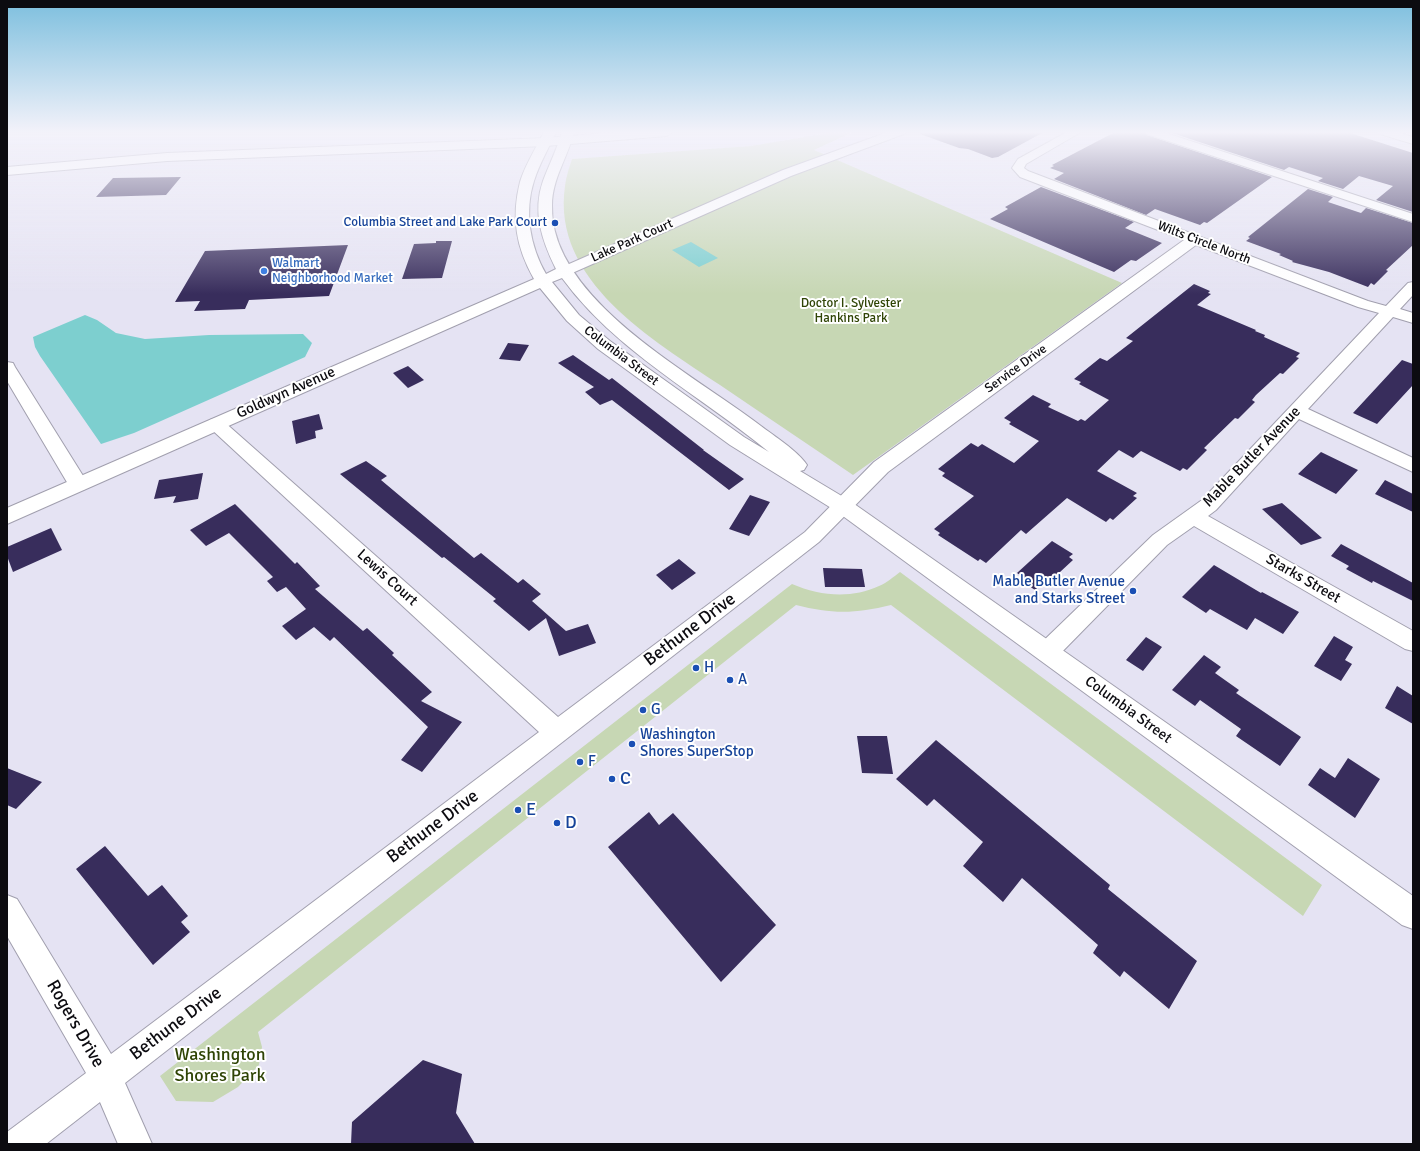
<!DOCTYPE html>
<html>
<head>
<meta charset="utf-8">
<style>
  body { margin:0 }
  #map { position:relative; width:1420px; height:1151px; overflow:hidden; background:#e5e3f3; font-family:Signika,sans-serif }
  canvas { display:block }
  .frame { position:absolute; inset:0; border:8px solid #0c0b10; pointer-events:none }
</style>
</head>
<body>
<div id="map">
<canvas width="1420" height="1151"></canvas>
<div class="frame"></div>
</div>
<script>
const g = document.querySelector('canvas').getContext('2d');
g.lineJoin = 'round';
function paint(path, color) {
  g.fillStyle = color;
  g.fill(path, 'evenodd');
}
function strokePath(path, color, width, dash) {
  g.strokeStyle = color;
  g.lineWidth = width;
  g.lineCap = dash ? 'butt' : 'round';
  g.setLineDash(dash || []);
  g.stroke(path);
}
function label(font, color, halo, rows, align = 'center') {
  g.font = font + ' Signika,sans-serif';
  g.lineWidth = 4;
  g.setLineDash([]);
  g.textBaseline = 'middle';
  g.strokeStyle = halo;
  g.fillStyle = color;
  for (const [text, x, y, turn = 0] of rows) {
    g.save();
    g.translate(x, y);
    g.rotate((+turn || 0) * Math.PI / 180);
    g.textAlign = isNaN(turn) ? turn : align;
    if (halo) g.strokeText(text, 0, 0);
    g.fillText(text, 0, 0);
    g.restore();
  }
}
paint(new Path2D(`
  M834,132H853L814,150L1122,283L853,475C809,445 764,415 720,385C653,340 551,281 565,186C566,177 569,168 572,159L751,146Z
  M900,572L1322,885L1303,916L891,605C855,614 831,614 796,605L258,1032L262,1047L259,1065L238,1087L213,1102L176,1101L160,1076L792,584C820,596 851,599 879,586C887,583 893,577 900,572Z`), '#c7d7b4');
paint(new Path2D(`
  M691,242L718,258L699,267L672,250Z
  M85,315L97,320L116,333L145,339L209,335L303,334L312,343L305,357L134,433L101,444L40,356L35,347L33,337Z`), '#7dcfcf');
paint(new Path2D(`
  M920,132H1044L998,157L992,158L968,149L959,148L920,134Z
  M1115,132H1145L1147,135L1272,177L1207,223L1204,222L1200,225L1155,209L1146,215L1054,179L1064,173L1050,168L1054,166L1052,165Z
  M1169,132H1347L1413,153V212L1376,200L1393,186L1359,176L1343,189L1318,181L1323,178L1289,167L1284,170Z
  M181,177L166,195L96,197L113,178Z
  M1041,187L1134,222L1125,228L1162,243L1136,261L1131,260L1114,272L990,219L1008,209L1005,207Z
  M1308,189L1333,197L1328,202L1361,213L1366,208L1413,223V245L1386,270L1388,271L1374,285L1371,283L1368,287L1329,272L1292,262L1293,261L1279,255L1281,254L1246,241L1250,238L1248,237Z
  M436,241H452L442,278L402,279L414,244L436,243Z
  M348,245L329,296L249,300L245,309L194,311L200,301L175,302L205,251Z
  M1194,284L1210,291L1208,293L1211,294L1197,305L1256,330L1255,331L1265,335L1264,337L1300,353L1296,357L1299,358L1283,374L1280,373L1256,395L1252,400L1255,402L1238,419L1235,418L1204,448L1207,450L1187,470L1183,468L1180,471L1141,451L1133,458L1119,450L1097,471L1137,493L1133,496L1137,498L1113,520L1110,518L1106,522L1067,498L1026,534L1021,530L986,563L980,559L978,561L938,535L940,533L934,529L974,496L942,476L945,473L938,469L971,443L978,447L982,444L1014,463L1039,441L1009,424L1011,422L1004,418L1033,395L1051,404L1048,407L1078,421L1081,419L1085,421L1109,400L1079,384L1081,382L1074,379L1100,358L1107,361L1133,341L1126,338Z
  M508,343L529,345L520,361L499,359Z
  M573,355L609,380L612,378L704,450H703L744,479L729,490L612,400L600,405L585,392L594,387L558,363Z
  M1402,360L1413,364V385L1377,424L1353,413Z
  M408,366L424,380L408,388L393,373Z
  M319,414L323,429L315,431L316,438L296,444L292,421Z
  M1321,452L1358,470L1336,494L1298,474Z
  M366,461L387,476L381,480L474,558L481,553L518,583L523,579L541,594L532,601L566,631L588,624L596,643L559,656L546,618L529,631L493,601L496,599L444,557L442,558L340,474Z
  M203,473L198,499L173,503L176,496L154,499L159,480Z
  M1385,480L1413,494V512L1375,494Z
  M750,495L770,502L749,536L729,529Z
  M1282,503L1322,538L1301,545L1262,509Z
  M235,504L295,564L297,562L320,586L315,589L363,631L367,628L394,653L392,655L432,692L421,701L462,722L422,772L401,760L428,727L334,637L330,641L314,627L296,640L282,626L306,609L286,587L277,592L267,581L273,577L229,533L206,546L190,530Z
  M51,528L62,550L13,572L7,556V547Z
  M1052,541L1073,554L1069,557L1073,560L1046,585L1042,583L1035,590L1023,582L1026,579L1017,573Z
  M1341,544L1413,583V601L1373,581L1372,583L1346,569L1349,566L1331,556Z
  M679,559L696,573L672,590L656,575Z
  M1214,565L1261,593L1262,592L1299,612L1283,634L1255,618L1247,630L1210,609L1206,613L1182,597Z
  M823,568L862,569L865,587H825Z
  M1334,636L1353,647L1345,660L1352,664L1341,681L1314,666Z
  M1146,637L1162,647L1143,671L1126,660Z
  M1204,655L1221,667L1215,673L1239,690L1236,693L1301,737L1280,766L1236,736L1241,729L1200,700L1195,706L1172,690Z
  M1397,686L1413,696V724L1385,708Z
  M857,736H887L893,774L862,773Z
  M936,740L1110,885L1108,889L1197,961L1169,1009L1124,971L1120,977L1093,953L1098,945L1022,878L1003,902L963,866L983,842L934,799L927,806L896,779Z
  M1348,758L1380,779L1355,818L1308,785L1320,768L1335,778Z
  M7,768L42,782L16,809L7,805Z
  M649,812L659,825L673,813L776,925L721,982L608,847Z
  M105,846L148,896L162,885L188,916L181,922L190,932L153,965L76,869Z
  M423,1060L462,1074L456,1113L475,1144H351L352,1122Z`), '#382d5c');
const street = new Path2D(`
  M888,132H905L904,134L791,176L570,274H560L558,271L560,268L783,170Z
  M1067,132H1081L1026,164L1024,168L1028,171L1368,301L1386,306L1408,283L1413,282V295L1400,309L1413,313V323L1393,317L1308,409L1413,458V472L1299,419L1216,510L1208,516L1413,631V651L1405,649L1194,526L1167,545L1055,659L1047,662L1039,659L1036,652L1039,645L1153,535L1202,500L1379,313L1358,307L1196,245L888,472L819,542L125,1083L152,1144H118L100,1102L46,1144H7V1132L86,1073L7,936V895L17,899L111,1054L539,732L210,428L207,424L210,420L216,418L222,420L558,717L805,532L874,462L1184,240L1020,177L1012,168L1018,159Z
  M1146,132H1163L1413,214V222L1147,134Z
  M1379,132H1397L1413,137V144L1380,134Z
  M7,362L13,363L15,367L85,479L88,484L85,489L78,491L71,489L7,381Z`);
const secondary = new Path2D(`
  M544,132H556C549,148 539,164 534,181C524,212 530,246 546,274L556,269C542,241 532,212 543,181C549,165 557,149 562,132H574C568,157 552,179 552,205C549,300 694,374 761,426C774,436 798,451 807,465L804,470L800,471L850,501L1413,896V929L1402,925L836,511L730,445L598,349L567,321L540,288L7,524V508L534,279C516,247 511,218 520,182C525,165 536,148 544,132ZM562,278C615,351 700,395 769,452L744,437L610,341L579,315L552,282Z`);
const primary = new Path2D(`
  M619,132H673L667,136L546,146L167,161L7,175V167L167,153L546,138Z`);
strokePath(street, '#a19fae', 2);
strokePath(secondary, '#a19fae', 2);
strokePath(primary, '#a19fae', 2);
paint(street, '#fff');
paint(secondary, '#fff');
paint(primary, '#fff');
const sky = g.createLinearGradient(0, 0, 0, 294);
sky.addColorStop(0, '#7dbfde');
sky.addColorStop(0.45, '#f3f2fa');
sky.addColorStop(1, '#f3f2fa00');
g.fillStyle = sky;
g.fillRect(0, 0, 1420, 294);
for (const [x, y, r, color] of [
  [555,223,4,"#1a4fb4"],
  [264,271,4,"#3f7fe0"],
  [1133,591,4,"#1a4fb4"],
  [696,668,4,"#1a4fb4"],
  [730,680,4,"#1a4fb4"],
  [643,710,4,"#1a4fb4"],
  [632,744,4,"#1a4fb4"],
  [580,762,4,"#1a4fb4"],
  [612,779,4,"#1a4fb4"],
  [518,810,4,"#1a4fb4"],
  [557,823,4,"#1a4fb4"]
]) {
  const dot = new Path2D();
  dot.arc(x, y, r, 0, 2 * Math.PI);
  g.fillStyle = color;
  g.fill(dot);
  strokePath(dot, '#fff', 1.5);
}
label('13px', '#164399', '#fff', [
  ["Columbia Street and Lake Park Court",547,223]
], 'right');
label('13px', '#0c0b10', '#fff', [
  ["Lake Park Court",632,241,-24],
  ["Wilts Circle North",1204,243,21],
  ["Columbia Street",621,356,37],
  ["Service Drive",1016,369,-36]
]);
label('13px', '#366cbe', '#fff', [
  ["Walmart",272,264],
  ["Neighborhood Market",272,279]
], 'left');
label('13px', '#2f4405', '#fff', [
  ["Doctor I. Sylvester",851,304],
  ["Hankins Park",851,319]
]);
label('15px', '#0c0b10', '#fff', [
  ["Goldwyn Avenue",286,393,-24],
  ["Mable Butler Avenue",1252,457,-46],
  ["Lewis Court",387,578,42],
  ["Starks Street",1303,579,30],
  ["Columbia Street",1128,710,36]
]);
label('15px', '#164399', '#fff', [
  ["Mable Butler Avenue",1125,582,"right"],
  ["and Starks Street",1125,599,"right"],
  ["H",704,668],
  ["A",738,680],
  ["G",651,710],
  ["Washington",640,735],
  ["Shores SuperStop",640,752],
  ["F",588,762]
], 'left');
label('18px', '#0c0b10', '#fff', [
  ["Bethune Drive",690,630,-37],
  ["Bethune Drive",433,827,-37],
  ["Rogers Drive",75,1024,60],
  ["Bethune Drive",176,1024,-37]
]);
label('18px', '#164399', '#fff', [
  ["C",620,779],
  ["E",526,810],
  ["D",565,823]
], 'left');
label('18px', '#2f4405', '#fff', [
  ["Washington",220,1055],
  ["Shores Park",220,1076]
]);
</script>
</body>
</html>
